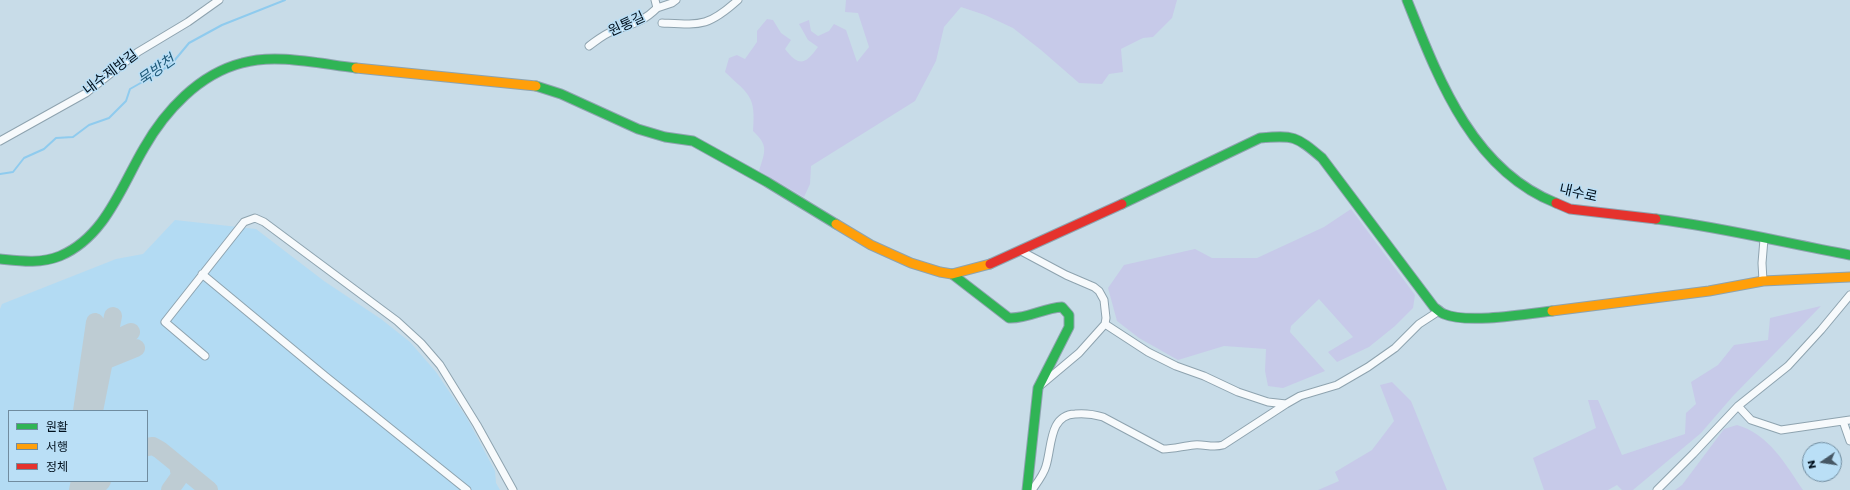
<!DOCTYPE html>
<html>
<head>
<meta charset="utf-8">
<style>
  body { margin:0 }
  #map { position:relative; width:1850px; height:490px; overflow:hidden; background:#c8dce8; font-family:Poppins,"Noto Sans KR",sans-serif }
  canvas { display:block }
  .legend { position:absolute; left:8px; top:410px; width:140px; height:72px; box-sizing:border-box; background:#badff6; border:1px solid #708c9f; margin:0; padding:5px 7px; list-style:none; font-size:12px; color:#00101d }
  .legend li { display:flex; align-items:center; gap:8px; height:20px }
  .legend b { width:20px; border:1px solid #708c9f }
  .north { position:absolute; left:1802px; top:442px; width:40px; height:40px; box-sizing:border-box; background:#badff6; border:1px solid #708c9f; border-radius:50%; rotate:257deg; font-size:11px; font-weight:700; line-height:16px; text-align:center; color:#00101d }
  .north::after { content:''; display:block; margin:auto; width:14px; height:18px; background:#465764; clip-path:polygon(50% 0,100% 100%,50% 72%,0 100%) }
</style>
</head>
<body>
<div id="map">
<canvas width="1850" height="490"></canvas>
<ul class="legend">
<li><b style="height:5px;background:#30b455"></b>원활</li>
<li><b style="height:5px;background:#ff9f0a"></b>서행</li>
<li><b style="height:5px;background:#e5322d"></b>정체</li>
</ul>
<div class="north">N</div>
</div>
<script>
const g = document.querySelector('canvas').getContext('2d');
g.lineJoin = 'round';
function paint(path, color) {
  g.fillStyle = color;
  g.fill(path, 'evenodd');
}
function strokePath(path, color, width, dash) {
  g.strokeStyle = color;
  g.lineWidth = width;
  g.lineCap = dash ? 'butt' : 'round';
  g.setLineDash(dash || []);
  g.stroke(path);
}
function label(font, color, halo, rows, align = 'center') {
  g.font = font + ' Poppins,"Noto Sans KR",sans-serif';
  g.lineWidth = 3;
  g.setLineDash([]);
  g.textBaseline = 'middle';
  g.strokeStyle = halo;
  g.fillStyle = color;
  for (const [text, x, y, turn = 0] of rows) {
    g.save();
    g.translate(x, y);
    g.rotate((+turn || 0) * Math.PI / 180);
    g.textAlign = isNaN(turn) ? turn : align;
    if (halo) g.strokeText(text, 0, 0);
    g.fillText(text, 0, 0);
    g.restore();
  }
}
paint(new Path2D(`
  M175,220L256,229L324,281L381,319L410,342L436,372L467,418L495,471L496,483L500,490H0V309L2,304L116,259L143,254ZM9,411H147V481H9Z`), '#b3dbf3');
paint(new Path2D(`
  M846,0H1177L1172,18L1153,37L1143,38L1121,49L1123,72L1109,74L1102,84L1079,83L1041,50L1013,28L985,15L961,7L944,27L936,61L915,101L811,166L810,184L804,197L759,171C765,151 769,146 753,131C756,95 749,95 725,72L729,58L737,55L745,59L757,42V31L767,19L773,20L781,33L791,40L785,49C799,67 805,65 818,47L808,40L799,24L809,20L811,31L818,36L829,31L834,24L846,30L857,62L869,47L858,13L845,12Z
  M1351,209L1415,295L1413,308L1395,326L1369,347L1337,362L1328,352L1353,337L1319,299L1291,326L1290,332L1325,371L1283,388L1268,386L1265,371L1266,349L1224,346L1178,360L1139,338L1117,321L1108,288L1124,265L1195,249L1212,258H1257L1324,227Z
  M1821,306L1733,396L1701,433L1633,490H1622L1617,485L1608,490H1544L1533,458L1596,428L1588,400H1598L1622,455L1685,434L1686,413L1696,404L1691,382L1718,365L1734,345L1768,340L1770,318Z
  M1392,382L1411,401L1447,490H1318L1339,481L1335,472L1372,450L1394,421L1380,385Z
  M1737,425C1769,434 1786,465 1803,490H1675L1682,485L1724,429Z`), '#c7cae9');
strokePath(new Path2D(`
  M0,174L13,172L24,158L44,149L56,138L73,137L89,125L109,118L126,101L130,89L160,72L174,61L189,43L222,25L285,0`), '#8fcbee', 2);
strokePath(new Path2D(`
  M100,349L107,343L131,332
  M97,366L104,361L136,348
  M82,411L95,322
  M94,411L113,316
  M147,447L153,446L160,450L209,490
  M78,490L80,481
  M94,490L102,481
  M170,490L180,476L178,465`), '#beccd3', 18);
const street = new Path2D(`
  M657,8L672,3L676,0
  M662,23C701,25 708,27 738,0
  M589,46C596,41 604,34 613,31C631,24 642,23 657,8L655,0
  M0,141L86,93L138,52L188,22L219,0
  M1021,251L1066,275L1094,287L1099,291L1104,300L1106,318L1105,324L1079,353L1042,384
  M202,274L325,376L467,490
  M1763,281L1762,263L1764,239
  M1105,324L1148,352L1176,366L1204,376L1238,392L1268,402L1286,404L1300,396L1337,385L1368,367L1395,348L1419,324L1439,311
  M205,356L165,322L244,222L255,218L264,222L397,321L421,343L440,365L477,425L513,490
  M1738,406L1788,366L1821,330L1850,295
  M1843,421L1850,441
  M1032,490C1037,483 1044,474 1046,466C1052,447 1049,415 1075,414C1085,413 1093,414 1103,417L1163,449C1174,449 1183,446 1194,445C1204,444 1213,448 1223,445L1286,404
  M1657,490L1693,454L1738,406L1751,420L1781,430L1850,420`);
const fast = new Path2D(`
  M1407,0C1438,78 1472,170 1556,203
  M536,86L561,94L638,129L665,137L693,141L767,182L836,224
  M1122,204L1260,138C1294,135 1296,136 1322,158L1434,307C1437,309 1441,313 1444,314C1467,324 1527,314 1552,311
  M1656,219C1721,227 1785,243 1850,255
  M0,259C20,261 40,264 60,256C105,237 121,187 144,148C165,111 199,74 242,63C276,53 321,64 356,68
  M952,274L1009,318C1028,319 1043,308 1062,307L1069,315V327L1038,388L1027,490`);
const slow = new Path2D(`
  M356,68L536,86
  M836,224L871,245L911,263L940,272L952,274L990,264
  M1552,311L1709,291L1763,281L1850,277`);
const jam = new Path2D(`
  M1556,203L1570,209L1656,219
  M990,264L1122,204`);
strokePath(street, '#8ea3af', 9);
strokePath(fast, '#8ea3af', 11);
strokePath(slow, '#8ea3af', 11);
strokePath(jam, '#8ea3af', 11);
strokePath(street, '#f7fafc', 7);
strokePath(fast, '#30b455', 9);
strokePath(slow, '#ff9f0a', 9);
strokePath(jam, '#e5322d', 9);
label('14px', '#00101d', '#badff6', [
  ["원통길",627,25,-25],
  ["내수제방길",111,73,-37],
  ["내수로",1578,194,13]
]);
label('italic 15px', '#225c7b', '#badff6', [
  ["묵방천",157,71,-35]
]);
</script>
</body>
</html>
